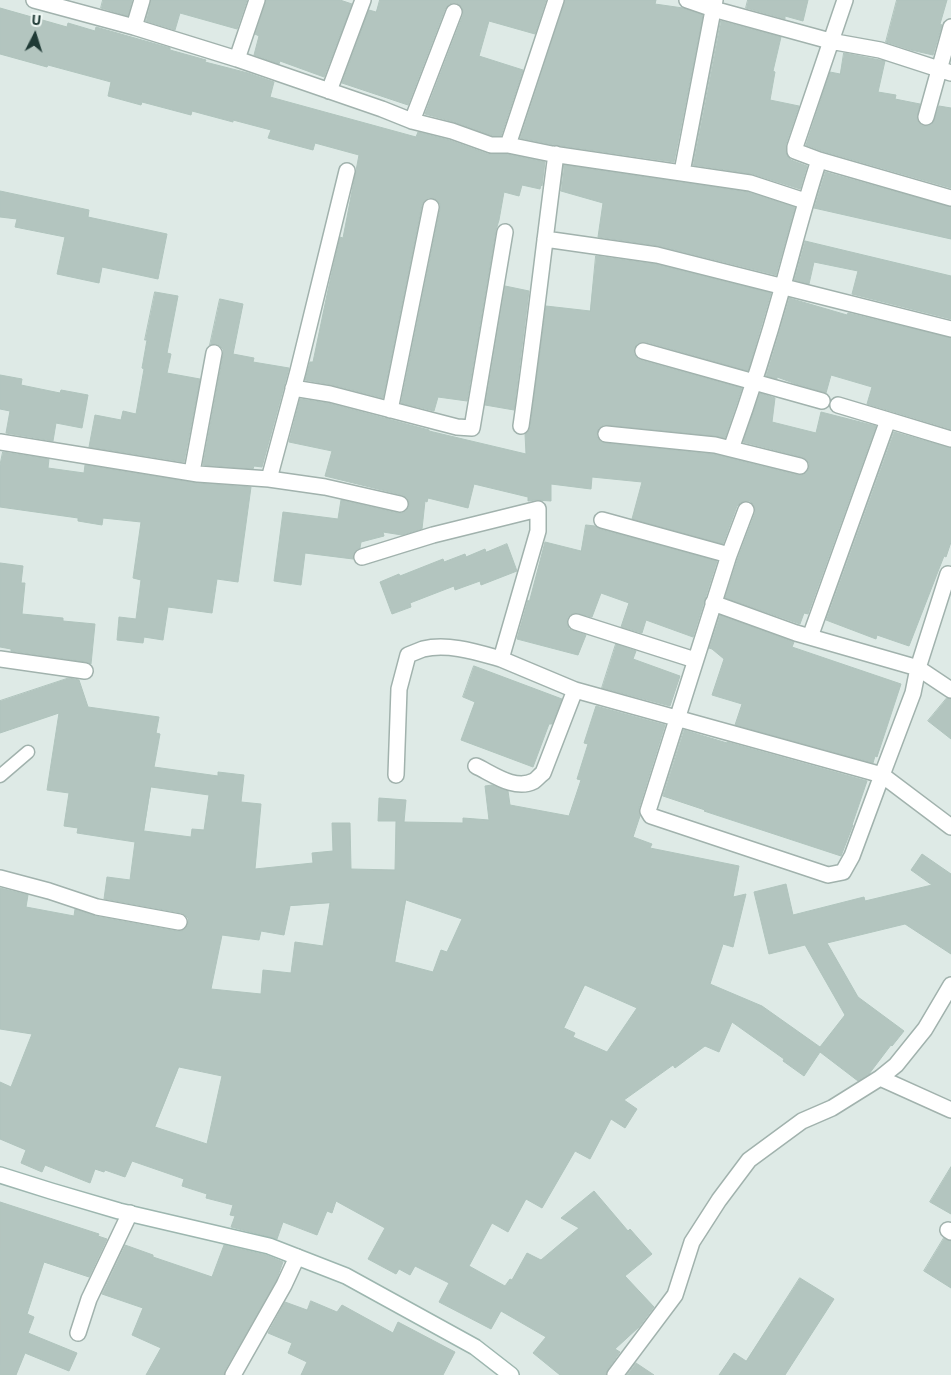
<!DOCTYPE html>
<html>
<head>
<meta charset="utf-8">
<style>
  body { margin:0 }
  #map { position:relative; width:951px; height:1375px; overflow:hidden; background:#deeae6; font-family:"IBM Plex Sans",sans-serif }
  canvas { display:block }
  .north { position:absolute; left:10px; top:10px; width:50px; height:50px; -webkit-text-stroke:4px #eef7f3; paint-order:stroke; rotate:5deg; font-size:14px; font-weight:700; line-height:20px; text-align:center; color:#1f3a35 }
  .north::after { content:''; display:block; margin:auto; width:18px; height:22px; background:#1f3a35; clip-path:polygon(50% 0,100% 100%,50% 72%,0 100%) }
</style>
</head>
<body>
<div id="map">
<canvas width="951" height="1375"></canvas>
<div class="north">U</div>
</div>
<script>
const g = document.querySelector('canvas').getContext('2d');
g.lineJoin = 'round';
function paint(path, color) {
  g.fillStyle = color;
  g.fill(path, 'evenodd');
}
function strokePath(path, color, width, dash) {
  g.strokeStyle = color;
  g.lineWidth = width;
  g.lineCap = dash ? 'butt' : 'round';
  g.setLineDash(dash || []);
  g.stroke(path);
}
const building = new Path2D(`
  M103,0H132L128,16L101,8Z
  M151,0H247L237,29L180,13L175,30L146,21Z
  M266,0H340L352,4L324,77L280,61L279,64L254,55L259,36L255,34Z
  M380,0H546L535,34L489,21L479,56L523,70L501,136H493L454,122L425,114L463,15V11L462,7L457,3H452L449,4L445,9L408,105L342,83L369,10L376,12Z
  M565,0H656L655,4L683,8L703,15L674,162L554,145L520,138Z
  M748,0H808L803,21L785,16V19L746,8Z
  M897,0H947L940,24L942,25L933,55L911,50L886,42Z
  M0,8L67,27L68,23L95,31L96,27L170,48V50L206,60L205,62L248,73L274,82L270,97L416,137L418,132L449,140L488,154H507L545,162L542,186L541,185L540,189L522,185L519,196L504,192L499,220L496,230L467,401L438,397L434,411L401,403L440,209V204L437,200L432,198H428L424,201L422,205L383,398L332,385L305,380L310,362H313L328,290L340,237L343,238L359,155L315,143L313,150L268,138L271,130L233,120V122L192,111L191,115L142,102L141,105L108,96L111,82L48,65L47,67L0,54Z
  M721,21L781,37L773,71L775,72L770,100L799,106L786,144V151L787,156L791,160L807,166L800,189L752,174L693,165Z
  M844,53L885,61L878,92L896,95L895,99L920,104L917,119L919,123L923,126H929L933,123L939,106L951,108V188L822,151L806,145L830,72L840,74Z
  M564,165L748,192L795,207L776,275L659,246L598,237L603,203L561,191Z
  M825,172L951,207V239L814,208Z
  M0,191L89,210L88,217L167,234L158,279L102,267L99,283L57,274L65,237L15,227L17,219L0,217Z
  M805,241L951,276V319L852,294L858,271L814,262L809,284L794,280Z
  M596,256L655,264L771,293L748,371L646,342H640L636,345L634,348V354L637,358L640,360L742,388L725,438L716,436L606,425H603L599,428L597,433V437L601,442L605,443L713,454L798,475H802L807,472L809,468V463L806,459L802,457L743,442L760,393L775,398L772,422L816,433L821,412L876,426L808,614L804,613L800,624L725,598L738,558L755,513V508L753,504L750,501H744L740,503L737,506L723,544L632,519L642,482L592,477L591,489L551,484V501L536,500L528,501V497L474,484L468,508L428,498L427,502L425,501L422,529L402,535L383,532L384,536L361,542L360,548L356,550L353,554V559L305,553L301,585L274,581L283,512L338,519L341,500L398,513H402L406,511L409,506V502L407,498L402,495L325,476L332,451L289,442L300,399L328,403L429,430V431L526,454L525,434L529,431L530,427L546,306L590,311Z
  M505,286L529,291L514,410L485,405Z
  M155,292L178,296L167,353L171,354L167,373L200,379L184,462L89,447L95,415L121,420L123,411L136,414L144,369L142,368L147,340H145Z
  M789,298L847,315L848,313L951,338V429L867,404L872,387L831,375L826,393L796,384L777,377V379L766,376Z
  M220,299L243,304L233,354L254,358L253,362L289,368L262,467L254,466L253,469L203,465L223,355V349L220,346L215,344L210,345Z
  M0,375L22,379L21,385L60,393L61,390L88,395L82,428L56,423L53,441L6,433L10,411L0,409Z
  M894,432L951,448V542L946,557L944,556L909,646L877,635L876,639L826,620Z
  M3,452L49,459L48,468L84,473L85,465L197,483L251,487L238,582L217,579L212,613L168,607L163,640L144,637L143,643L117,640L119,617L136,619L141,580L133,578L141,522L103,518L102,525L78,521V518L0,507V465Z
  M586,525L595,526L600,529L717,561L693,637L646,620L642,633L621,627L629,603L601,593L592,617L574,613L570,615L567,619V624L569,629L586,635L578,655L517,639L528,600L529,603L545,542L581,551Z
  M507,544L517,571L481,585L480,581L455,590L454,586L410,603L411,607L392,614L380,582L399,574L400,576L443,559L444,562L465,554L466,557L485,549L486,552Z
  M0,563L23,566L21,583H25L22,614L63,618V621L95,624L91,664L86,662L11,651V649L0,647Z
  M720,615L794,642L792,647L901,684L877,757L875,756L873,763L735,725L742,704L712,695L724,659L712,649L709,648Z
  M616,644L636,651L633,659L680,676L670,706L602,688Z
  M474,666L562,699L552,724H549L533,767L461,740L475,702L463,697Z
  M69,678L79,680L88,707L159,717L156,733L160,734L154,767L218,776V772L244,775L241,802L261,804L255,869L313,863L312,853L333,851L332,823H350L351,869L395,870L396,821H378L379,798L406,800L404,822L463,823V818L489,820L485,786L492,785L508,791L510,805L569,816L581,780L577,779L588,744L584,743L596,706L665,725L639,808L640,816L633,837L652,844L650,848L739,866L733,897L746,894L733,947L723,944L710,984L762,1006L820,1047L845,1015L805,945L769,954L754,892L786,884L793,915L864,897L865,901L932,885L911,870L922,854L951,874V954L905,924L827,943L858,997L904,1031L892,1046L891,1045L869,1074L858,1081L820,1052L804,1076L783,1061L784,1059L732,1022L719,1052L705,1046L675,1068L673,1065L624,1100L637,1109L625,1128L611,1119L590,1159L575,1151L542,1208L526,1199L508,1232L492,1223L469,1266L505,1286L510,1279L512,1280L527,1253L541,1260L579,1228L561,1218L594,1191L628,1231L630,1229L652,1254L625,1276L654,1307L639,1327L615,1349L620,1352L608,1369L606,1375H560L533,1353L546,1337L501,1311L491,1329L439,1302L449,1283L415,1266L410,1275L399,1269L396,1274L368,1259L385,1228L336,1201L332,1213L327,1211L317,1235L283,1222L277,1239L231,1227L235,1216L230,1215L233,1205L206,1198L207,1194L182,1186L184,1179L132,1161L125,1177L105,1170L104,1172L95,1169L90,1183L45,1165L42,1172L21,1163L26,1150L0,1139V1082L11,1087L32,1034L0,1029V888L28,895L26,907L74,916L75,909L95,916L177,931H182L186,928L188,923V918L185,915L181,913L104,899L107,877L130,880L135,842L77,833L78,828L64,826L69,793L47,790L59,713L0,733V701ZM151,787L209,795L204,830L192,829L191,837L144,831ZM406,900L462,919L447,952L441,950L433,972L395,962ZM330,903L323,946L295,942L291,973L263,970L261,994L211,989L222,935L259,940L261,931L284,935L290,906ZM585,985L637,1008L607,1052L573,1037L575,1033L564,1028ZM179,1067L222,1076L207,1144L155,1127Z
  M947,698L951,699V739L928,721Z
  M684,730L727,743V742L867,781L852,825H853L841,856L704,811L705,810L663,796Z
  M951,1167V1214L930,1202Z
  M0,1202L99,1234L98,1236L107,1239L89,1277L44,1262L27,1314L34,1317L28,1333L77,1353L69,1371L25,1353L16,1375H0Z
  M944,1238L951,1241V1288L924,1271Z
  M125,1245L153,1255V1257L212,1277L224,1245L266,1255L283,1262L276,1281L225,1370L224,1375H146L161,1348L132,1335L143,1308L102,1294Z
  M800,1278L834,1299L785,1375H719L734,1353L746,1361Z
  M311,1301L337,1312L342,1305L393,1333L398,1322L455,1352L443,1375H301L307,1362L288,1353L292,1343L268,1333L285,1302L307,1310Z
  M636,1363L654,1375H627Z`);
paint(building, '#b3c5bf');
strokePath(building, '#b0c4bd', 1);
const lane = new Path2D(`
  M0,776L28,752`);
const street = new Path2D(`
  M34,0L134,27L237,59L382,109L412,121L452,131L491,145H508L552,154L750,183L805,201
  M687,0L713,9L830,41L880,50L951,73
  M134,27L142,0
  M237,59L257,0
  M329,91L363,0
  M926,117L951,27
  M412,121L454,12
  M508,145L556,0
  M819,160L951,198
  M682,172L715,0
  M545,239L657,255L951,329
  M643,351L822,401
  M293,388L330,394L457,427L472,428L505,232
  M838,405L888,420
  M390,410L431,207
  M521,426C534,336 544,244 556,154
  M606,434L715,445L731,449C750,396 767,343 782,289C794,246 805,202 819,160L795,151V147L845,0
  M0,442L198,474L269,479L325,487L400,504
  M731,449L800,466
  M192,472L214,353
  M269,479L298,371L347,171
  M746,510L729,555L648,811L651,816L828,875L843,872L852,856L882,775L951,827
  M602,520L729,555
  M362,557L433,535L538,509V531L501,659L575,690L882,775L913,693L918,668L948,574L951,575
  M713,603L796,633L918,668L951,690
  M576,622L695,660
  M810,637L888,420L951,439
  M0,659L85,671
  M476,766C493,774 515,791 534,781C537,779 540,775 543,773L575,690
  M396,775L399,689L408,655C413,653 418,651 423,649C448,643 476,652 501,659
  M0,878L49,891L97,907L179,922
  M880,1078L951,1110
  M948,1230L951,1232
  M78,1333L89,1299L130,1213
  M233,1375L284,1285L297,1257
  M615,1375L675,1295L692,1242L719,1200L749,1160L802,1121L832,1108L880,1078L896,1065L925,1029L951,985`);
const secondary = new Path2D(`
  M0,1175L51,1191L119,1211L269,1246L346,1276L475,1347L511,1375`);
strokePath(lane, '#a1b2ad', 15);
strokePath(street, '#a1b2ad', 18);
strokePath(secondary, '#9db6af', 18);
strokePath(lane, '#fff', 12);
strokePath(street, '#fff', 15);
strokePath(secondary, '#fff', 15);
</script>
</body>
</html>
